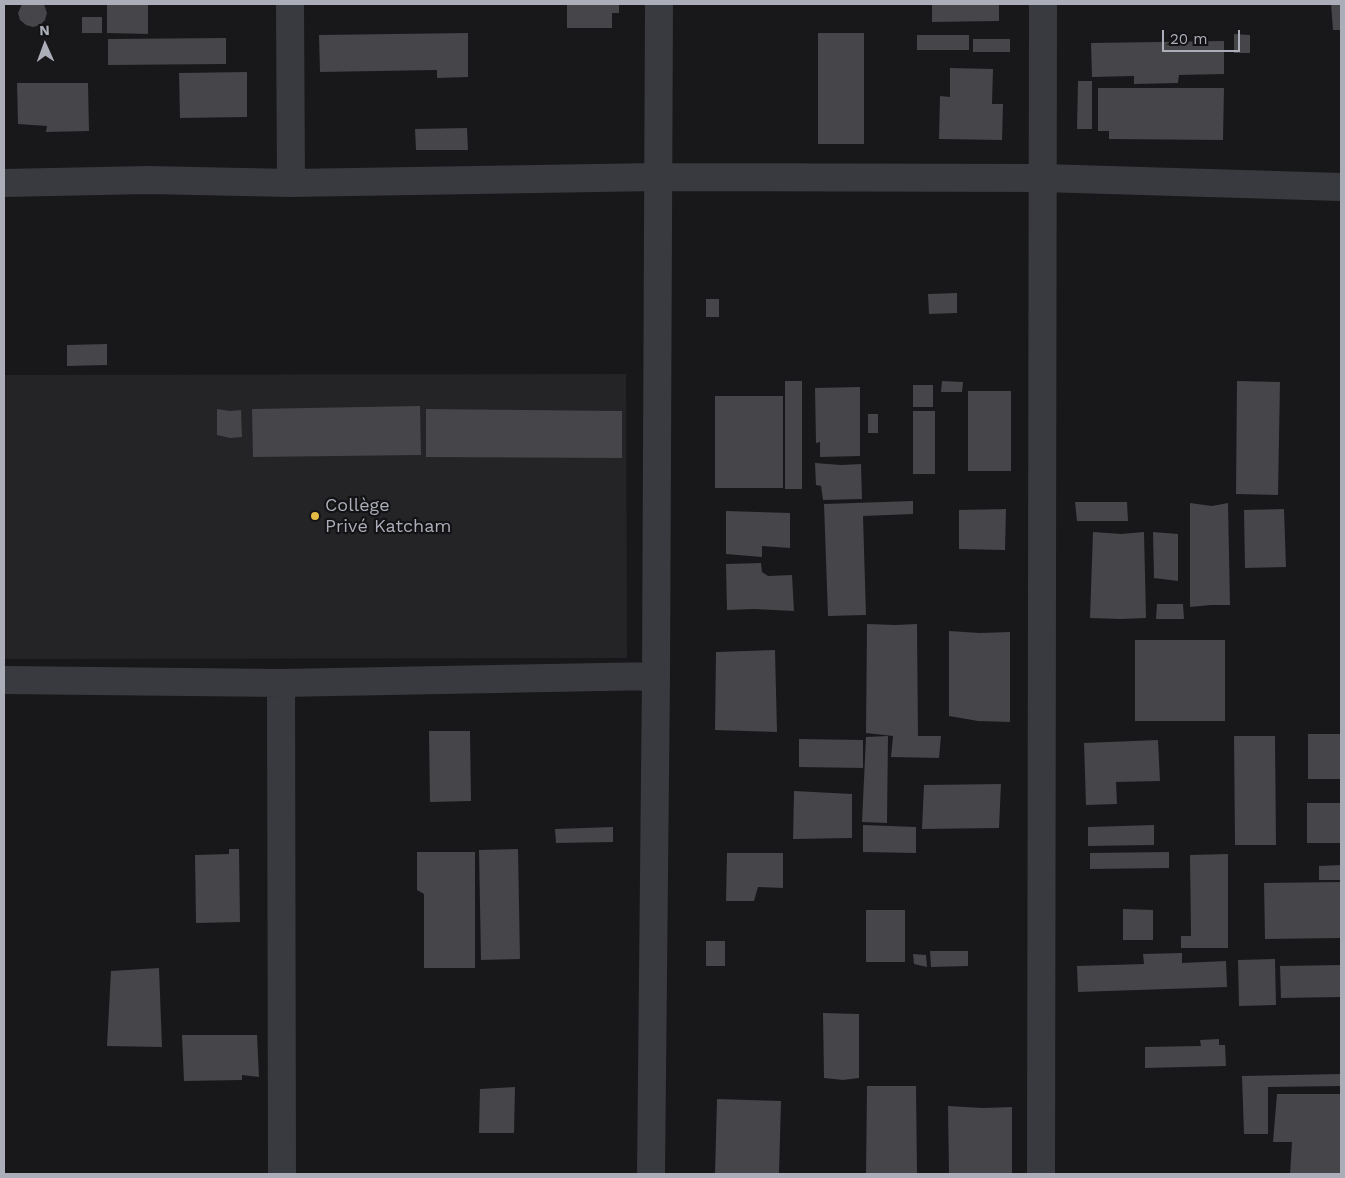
<!DOCTYPE html>
<html>
<head>
<meta charset="utf-8">
<style>
  body { margin:0 }
  #map { position:relative; width:1345px; height:1178px; overflow:hidden; background:#18181a; font-family:"Work Sans",sans-serif }
  canvas { display:block }
  .frame { position:absolute; inset:0; border:5px solid #abaeb9; pointer-events:none }
  .north { position:absolute; left:20px; top:20px; width:50px; height:50px; -webkit-text-stroke:4px #131315; paint-order:stroke; rotate:358deg; font-size:14px; font-weight:700; line-height:20px; text-align:center; color:#abaeb9 }
  .north::after { content:''; display:block; margin:auto; width:18px; height:22px; background:#abaeb9; clip-path:polygon(50% 0,100% 100%,50% 72%,0 100%) }
  .scale { position:absolute; left:1162px; top:30px; width:78px; height:22px; box-sizing:border-box; border:2px solid #abaeb9; border-top:0; padding-left:6px; font-size:15px; line-height:18px; white-space:nowrap; color:#abaeb9; -webkit-text-stroke:4px #131315; paint-order:stroke }
</style>
</head>
<body>
<div id="map">
<canvas width="1345" height="1178"></canvas>
<div class="frame"></div>
<div class="north">N</div>
<div class="scale">20 m</div>
</div>
<script>
const g = document.querySelector('canvas').getContext('2d');
g.lineJoin = 'round';
function paint(path, color) {
  g.fillStyle = color;
  g.fill(path, 'evenodd');
}
function strokePath(path, color, width, dash) {
  g.strokeStyle = color;
  g.lineWidth = width;
  g.lineCap = dash ? 'butt' : 'round';
  g.setLineDash(dash || []);
  g.stroke(path);
}
function label(font, color, halo, rows, align = 'center') {
  g.font = font + ' "Work Sans",sans-serif';
  g.lineWidth = 4.5;
  g.setLineDash([]);
  g.textBaseline = 'middle';
  g.strokeStyle = halo;
  g.fillStyle = color;
  for (const [text, x, y, turn = 0] of rows) {
    g.save();
    g.translate(x, y);
    g.rotate((+turn || 0) * Math.PI / 180);
    g.textAlign = isNaN(turn) ? turn : align;
    if (halo) g.strokeText(text, 0, 0);
    g.fillText(text, 0, 0);
    g.restore();
  }
}
paint(new Path2D(`
  M626,374L627,658L4,659V375Z`), '#242427');
paint(new Path2D(`
  M22,4H44L47,13L45,20L40,25L33,27L26,25L20,20L18,13Z
  M107,4H148V34L107,33Z
  M567,4H619V13H612V28H567Z
  M932,4H999V21L932,22Z
  M1331,4H1341V30H1333Z
  M82,17H102V33H82Z
  M468,33V77L437,78V70L320,72L319,35Z
  M818,33H864V144H818Z
  M1234,34L1250,35V53H1234Z
  M917,35H969V50H917Z
  M226,38V64L108,65V39Z
  M973,39H1010V52H973Z
  M1224,41V74L1179,75L1178,83L1134,84V76L1092,77L1091,43Z
  M950,68L993,69L992,104H1003L1002,140L939,139L940,96L950,97Z
  M247,72V117L180,118L179,73Z
  M1078,81H1092V129H1077Z
  M17,83H88L89,131L46,132L47,126L18,124Z
  M1098,88H1224L1223,140L1109,139V131H1098Z
  M467,128L468,150H416L415,129Z
  M957,293V313L929,314L928,294Z
  M706,299H719V317H706Z
  M107,344V365L67,366V345Z
  M785,381H802V489H785Z
  M942,381L963,382L962,392H941Z
  M1237,381L1280,382L1278,495L1236,494Z
  M913,385H933V407H913Z
  M860,387V456L820,457V442L816,443L815,388Z
  M968,391H1011V471H968Z
  M715,396H783V488H715Z
  M420,406L421,455L253,457L252,409Z
  M217,409L230,411L241,410L242,437L230,438L217,435Z
  M426,409L622,411V458L426,457Z
  M913,411H935V474H913Z
  M868,414H878V433H868Z
  M815,463L841,465L861,464L862,499L823,500L821,486L816,485Z
  M913,501V514L863,516L866,615L828,616L824,504Z
  M1075,502H1127L1128,521H1077Z
  M1190,503L1212,506L1228,503L1230,605H1211L1190,607Z
  M1006,509L1005,550L959,549V510Z
  M1284,509L1286,567L1245,568L1244,510Z
  M726,511L790,513V548L762,546V557L726,554Z
  M1093,532L1121,534L1144,532L1146,618L1120,619L1090,618Z
  M1153,532L1178,534V581L1154,578Z
  M761,563L762,572L768,576L792,575L794,611L754,609L727,610L726,564Z
  M1157,604H1183L1184,619H1156Z
  M867,624L895,625L917,624L918,736H941L939,758L891,757L893,736L866,733Z
  M949,631L980,633L1010,632V722L978,721L949,716Z
  M1135,640H1225V721H1135Z
  M775,650L777,732L715,730L716,652Z
  M429,731H470L471,801L430,802Z
  M1308,734H1341V779H1308Z
  M888,736L887,823L862,822L866,737Z
  M1234,736H1275L1276,845H1235Z
  M799,739L863,740V768L799,767Z
  M1158,740L1160,781L1116,782L1117,804L1086,805L1084,743Z
  M1001,784L999,828L922,829L924,785Z
  M794,791L852,794V838L793,839Z
  M1307,803H1341V843H1307Z
  M863,825L916,827V853L863,852Z
  M1154,825V845L1088,846V827Z
  M613,827V842L556,843L555,829Z
  M229,849H239L240,922L196,923L195,855L229,854Z
  M518,849L520,959L481,960L479,850Z
  M417,852H475V968H424V894L417,890Z
  M1169,852V868L1090,869V853Z
  M727,853H783V888L758,887L754,901H726Z
  M1228,854V948H1181V936H1191L1190,855Z
  M1341,865V880H1319V866Z
  M1341,882V938L1265,939L1264,883Z
  M1123,909L1153,910V940H1123Z
  M866,910H905V962H866Z
  M706,941H725V966H706Z
  M930,951H968V966L931,967Z
  M1182,953V963L1226,961L1227,987L1078,992L1077,966L1144,964L1143,954Z
  M913,954L926,955L927,967L914,964Z
  M1275,959L1276,1005L1239,1006L1238,960Z
  M1341,965V997L1281,998L1280,966Z
  M159,968L162,1047L107,1046L111,971Z
  M823,1013L859,1014V1078L843,1080L824,1078Z
  M182,1035H257L259,1077L242,1075V1080L184,1081Z
  M1219,1039V1045H1225L1226,1066L1145,1068V1047L1201,1046L1200,1040Z
  M1341,1074V1086L1268,1087V1134H1244L1242,1076Z
  M867,1086H916L917,1174H866Z
  M515,1087L514,1133H479L480,1089Z
  M1277,1094H1341V1174H1290L1292,1142H1273Z
  M717,1099L781,1101L779,1174H715Z
  M948,1106L983,1108L1012,1107V1174H949Z`), '#45454a');
strokePath(new Path2D(`
  M290,4L291,183
  M4,183L148,180L291,183L658,177L1043,178L1341,187
  M4,680L281,683L656,676
  M281,683L282,1174
  M651,1174L656,676L659,4
  M1041,1174L1043,4`), '#393a3f', 28);
for (const [x, y, r, color] of [
  [315,516,5,"#e4bb46"]
]) {
  const dot = new Path2D();
  dot.arc(x, y, r, 0, 2 * Math.PI);
  g.fillStyle = color;
  g.fill(dot);
  strokePath(dot, '#131315', 2);
}
label('18px', '#abaeb9', '#131315', [
  ["Collège",325,506],
  ["Privé Katcham",325,527]
], 'left');
</script>
</body>
</html>
